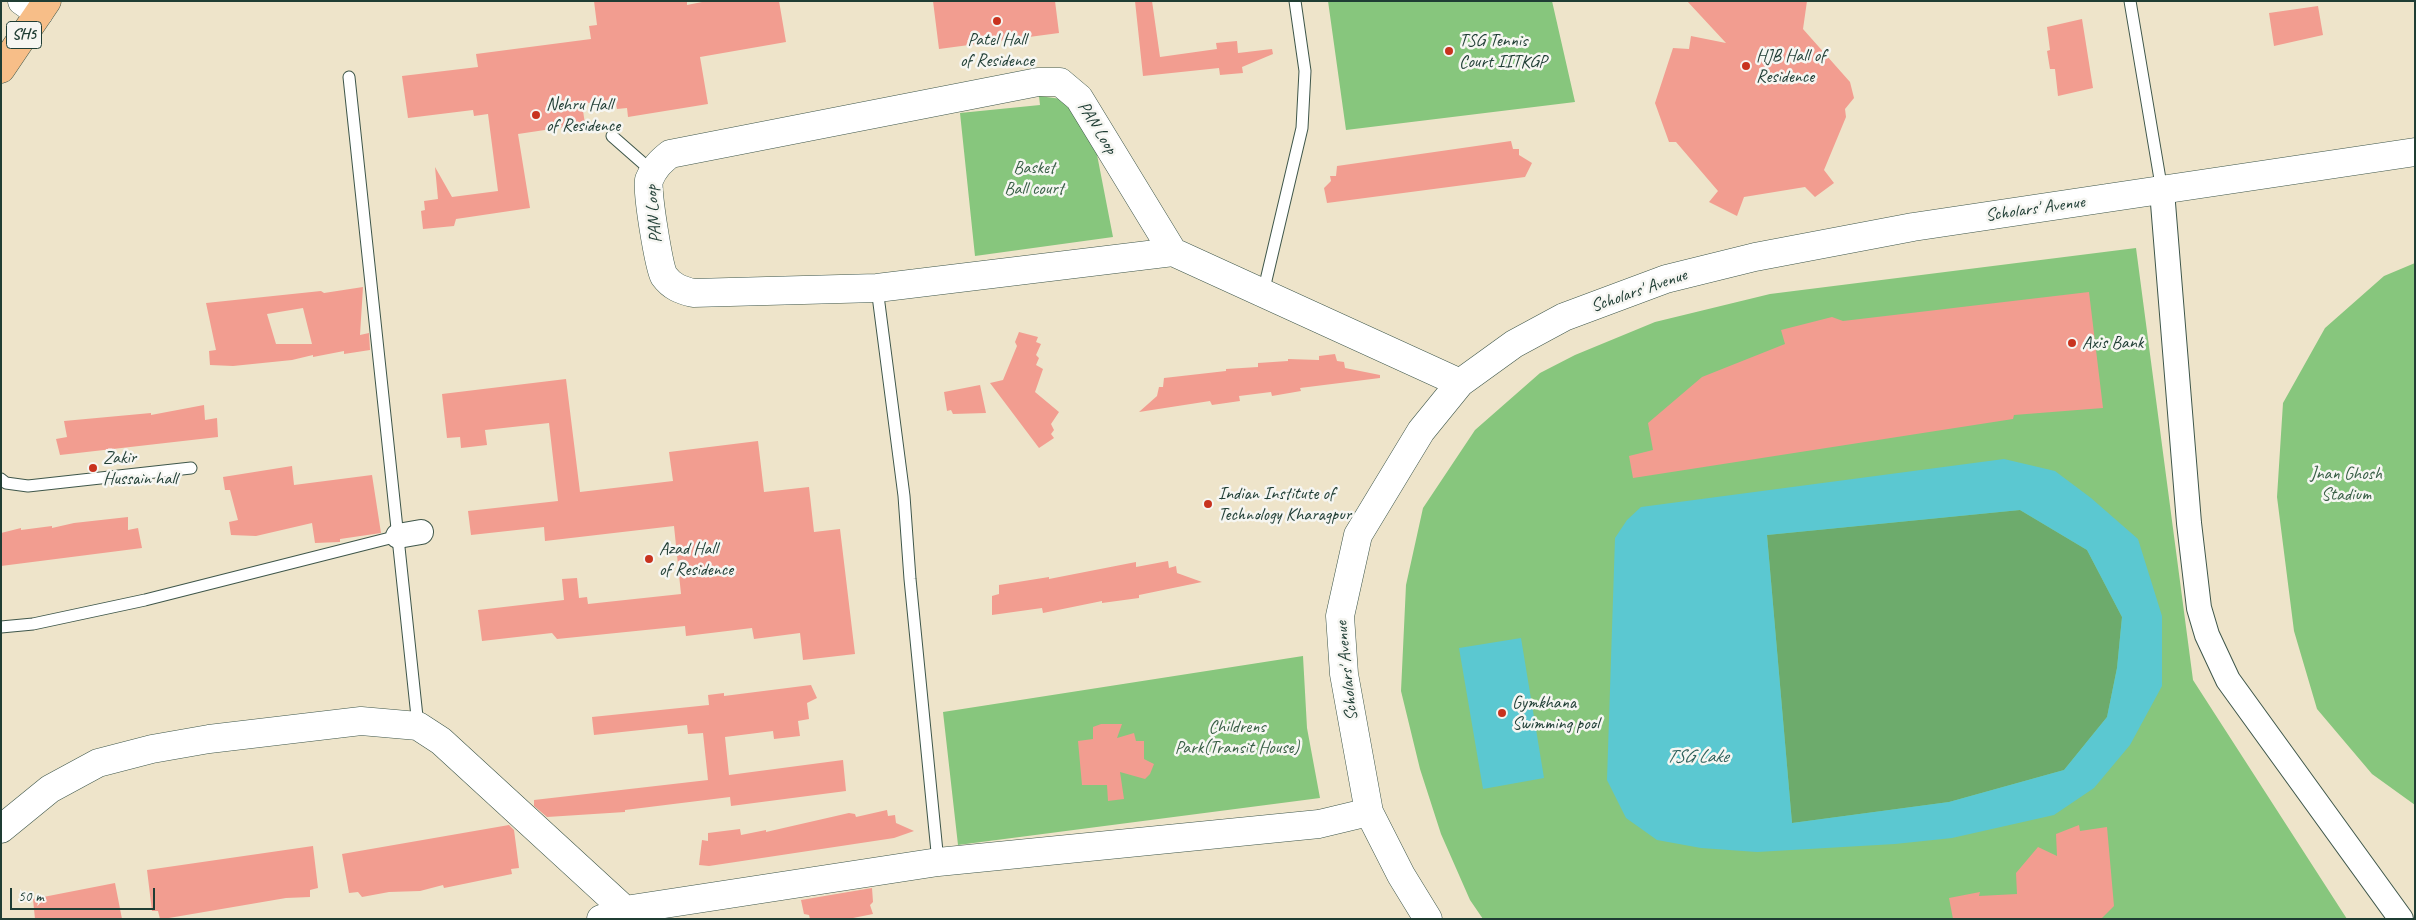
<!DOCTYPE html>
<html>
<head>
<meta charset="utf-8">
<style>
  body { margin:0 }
  #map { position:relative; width:2416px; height:920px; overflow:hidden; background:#eee4ca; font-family:Caveat,sans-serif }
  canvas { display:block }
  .frame { position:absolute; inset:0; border:2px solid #1f3d34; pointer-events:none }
  .scale { position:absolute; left:10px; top:888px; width:145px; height:22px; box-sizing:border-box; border:2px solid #1f3d34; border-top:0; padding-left:6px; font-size:15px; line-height:18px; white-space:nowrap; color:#1f3d34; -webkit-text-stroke:4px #f6f6f2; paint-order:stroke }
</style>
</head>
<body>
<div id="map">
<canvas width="2416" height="920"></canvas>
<div class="frame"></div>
<div class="scale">50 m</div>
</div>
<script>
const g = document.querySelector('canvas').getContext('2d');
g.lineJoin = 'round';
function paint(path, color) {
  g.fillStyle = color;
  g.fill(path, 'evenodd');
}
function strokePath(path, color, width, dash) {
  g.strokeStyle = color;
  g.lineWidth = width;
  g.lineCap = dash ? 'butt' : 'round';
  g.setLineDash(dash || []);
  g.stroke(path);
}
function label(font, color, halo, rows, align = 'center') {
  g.font = font + ' Caveat,sans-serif';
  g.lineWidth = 5;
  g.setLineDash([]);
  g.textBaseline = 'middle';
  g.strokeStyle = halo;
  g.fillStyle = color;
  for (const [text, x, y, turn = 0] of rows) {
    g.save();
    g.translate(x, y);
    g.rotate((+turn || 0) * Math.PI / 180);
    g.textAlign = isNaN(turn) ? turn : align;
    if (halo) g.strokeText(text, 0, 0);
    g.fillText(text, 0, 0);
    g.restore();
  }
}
paint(new Path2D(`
  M1328,1H1552L1575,102L1346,130Z
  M1039,96L1069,100L1093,134L1113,237L975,256L960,113L1040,105Z
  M2136,248L2193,680L2347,919H1483L1470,900L1441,834L1420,769L1401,691L1406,585L1423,508L1475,430L1540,373L1575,355L1655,322L1770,294Z
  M2415,263V805L2372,774L2317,709L2294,631L2277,497L2283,403L2325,328L2384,276Z
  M1303,656L1307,728L1320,798L958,845L943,712Z`), '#87c67d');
paint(new Path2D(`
  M2020,510L2087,550L2122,617L2117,668L2107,717L2064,770L1949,802L1792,823L1767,535Z`), '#6dab6c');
paint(new Path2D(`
  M2004,459L2055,471L2091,498L2138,539L2162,616V686L2130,745L2094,788L2054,815L1952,838L1895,844L1757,852L1701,848L1657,840L1626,818L1607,780L1615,538L1627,520L1641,507ZM2020,510L2087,550L2122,617L2117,668L2107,717L2064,770L1949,802L1792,823L1767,535Z
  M1521,638L1544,778L1483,789L1459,648Z`), '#5bc8d1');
paint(new Path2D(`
  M594,1H687V5L707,1H779L786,42L700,57L708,104L628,117L627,108L617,109L615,99L582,104L585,124L518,134L530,208L456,219L454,226L423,229L421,211L425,210L424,201L438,199L435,167L452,197L498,191L488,114L474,116L473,110L408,118L402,76L478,67L476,54L591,39L589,26L597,25Z
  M933,1H1055L1059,33L939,49Z
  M1135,1H1152L1160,57L1217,49L1216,43L1237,41L1238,53L1272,49L1273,54L1242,67L1243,73L1220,75L1219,68L1143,76Z
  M1687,1H1807L1803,29L1850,82L1854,98L1845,109L1846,117L1824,170L1834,183L1815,197L1805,187L1744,197L1737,216L1709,202L1718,191L1676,142H1669L1655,103L1673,48L1689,49L1691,36L1726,43Z
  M2318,6L2323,35L2274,46L2269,13Z
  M2082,19L2093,88L2058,96L2055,69H2050L2047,51L2050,50L2047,27Z
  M1511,141L1513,149H1519V155L1532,163L1525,177L1327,203L1324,188L1331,181L1330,176H1336L1337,166Z
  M363,287L360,335L369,333L370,350L344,354V351L313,357V355L292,360L233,366L210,365L209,351L216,350L206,303L321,291L324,293ZM303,308L312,344H276L267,314Z
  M2089,292L2103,408L2014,415L2013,419L1633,478L1629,456L1653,450L1648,423L1702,377L1785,344L1781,330L1832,317L1843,321Z
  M1019,332L1038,337L1036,342L1041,344L1036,355L1039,358L1036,365L1043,369L1035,392L1059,412L1051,424L1054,430L1051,434L1054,438L1039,448L990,383L1003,380L1017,346L1015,342Z
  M1335,354L1337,361L1344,362L1345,368L1380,375V378L1300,388L1301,391L1272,396L1271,392L1239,396L1240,401L1212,405L1210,401L1139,412L1157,396L1159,387H1163L1164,378L1226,371V369L1258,367V363L1288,361V359L1319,360V356Z
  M566,379L580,492L673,481L669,452L758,441L764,492L809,487L814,532L840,529L855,654L803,660L800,633L754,639L752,628L686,636L685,626L557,639L552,633L482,641L478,610L564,600L562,579L577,578L579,598L587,597L588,604L681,594L674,526L545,541L544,527L471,535L468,511L558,501L549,423L485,430L487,445L461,448L460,437L447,438L442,394Z
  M980,385L986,413L953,414L951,410L947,411L944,392Z
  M204,405L205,420L217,418L218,437L60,455L56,439L67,437L64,421L151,413V415Z
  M292,466L294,485L372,475L381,533L340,539V542L315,543L312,523L256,536L231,535L229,522L238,520L230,490H225L223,477Z
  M128,517V530L138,528L142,548L1,566V533L21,528V530L52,526V528L74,523Z
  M1168,561L1169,568L1176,566L1177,573L1202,582L1139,595V598L1102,603V601L1043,613L1042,608L992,615V596L999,594V585L1049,577V579L1136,562V567Z
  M811,685L817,698L807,703L809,719L798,721L800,736L774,739L773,731L725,737L729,775L843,760L846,791L731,806L730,797L625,810V812L547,817L534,806V800L708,780L703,733L688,734L687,725L594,735L592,717L709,705L708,695L724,693V696Z
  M1101,724H1122L1117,738L1134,733L1136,741H1144V759L1154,764L1150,774L1145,779L1120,772L1124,799L1108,801L1107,785H1082L1078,741L1093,739V727Z
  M887,810L888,816L895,815L896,823L914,831L894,838L709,866L699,865L702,840L708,841V833L740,829L741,835L766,830V832L849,813L855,814L856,817Z
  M509,825L514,830L519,868L511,869L512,874L444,888L443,885L420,891L389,892L362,897L358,892L349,893L342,854Z
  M2079,825L2080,831L2107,827L2114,906L2101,919H1953L1949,898L1980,892L1979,896L2017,894L2016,873L2038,847L2057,856L2056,834Z
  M313,846L318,888L310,890V897L286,898L163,919H160L158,911H152L147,870Z
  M115,883L122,919H35L33,899Z
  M872,888L873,902L870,905L873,914L848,919H810L809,915L804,914L801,900Z`), '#f29d90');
const service = new Path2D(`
  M2130,1L2162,191
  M349,77L418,726
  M612,136L653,172
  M877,288L904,496L910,579L938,862
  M1263,293L1302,128L1305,71L1295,1
  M1,479L6,483L28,486L191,468
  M1,627L33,624L145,600L398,536`);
const minor = new Path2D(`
  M2162,191L2189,523L2199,608L2207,635L2228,680L2401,919
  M398,536L421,532`);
const tertiary = new Path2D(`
  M22,1L39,13
  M1173,252L877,288L693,293C681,290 672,287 664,276C659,267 646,189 649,180C654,168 660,162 670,154L1038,82H1060L1079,98L1173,252L1460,383
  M1,829L50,789L98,763L152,749L209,739L361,721L418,726L441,741L625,910
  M601,919L625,910L938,862L1319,824L1369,812
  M1428,919L1401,875L1369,812L1344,674L1340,616L1358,535L1421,431L1460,383L1514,344L1564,317L1666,279L1755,257L1913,227L2415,152`);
const primary = new Path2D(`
  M1,69L47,1`);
strokePath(service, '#3e564a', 13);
strokePath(minor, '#3e564a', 26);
strokePath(tertiary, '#3e564a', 29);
strokePath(primary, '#3e564a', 29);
strokePath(service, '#fff', 11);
strokePath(minor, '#fff', 24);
strokePath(tertiary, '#fff', 28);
strokePath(primary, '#f7be88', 28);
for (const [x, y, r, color] of [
  [997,21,5,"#c8321e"],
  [1449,51,5,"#c8321e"],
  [1746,66,5,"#c8321e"],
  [536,115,5,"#c8321e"],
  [2072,343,5,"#c8321e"],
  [93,468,5,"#c8321e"],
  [1208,504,5,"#c8321e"],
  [649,559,5,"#c8321e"],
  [1502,713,5,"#c8321e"]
]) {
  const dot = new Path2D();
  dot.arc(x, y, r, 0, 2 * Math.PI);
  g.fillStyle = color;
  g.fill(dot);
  strokePath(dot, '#f6f6f2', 2);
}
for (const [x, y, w] of [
  [24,35,35]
]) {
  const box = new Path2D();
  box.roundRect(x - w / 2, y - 13.5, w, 27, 4);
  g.fillStyle = '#f6f6f2';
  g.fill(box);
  strokePath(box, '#1f3d34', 1);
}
label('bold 16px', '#1f3d34', null, [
  ["SH5",24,35]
]);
label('18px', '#1f3d34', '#f6f6f2', [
  ["Patel Hall",997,40,"center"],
  ["of Residence",997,61,"center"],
  ["TSG Tennis",1459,41],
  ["Court IITKGP",1459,62],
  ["HJB Hall of",1756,56],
  ["Residence",1756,77],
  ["Nehru Hall",546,105],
  ["of Residence",546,126],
  ["Axis Bank",2082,343],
  ["Zakir",103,458],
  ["Hussain hall",103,479],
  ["Indian Institute of",1218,494],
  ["Technology Kharagpur",1218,515],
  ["Azad Hall",659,549],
  ["of Residence",659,570],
  ["Gymkhana",1512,703],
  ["Swimming pool",1512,724]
], 'left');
label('18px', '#1f3d34', '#f6f6f2', [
  ["PAN Loop",1097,128,58],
  ["Scholars' Avenue",2035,209,-8],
  ["PAN Loop",654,214,-95],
  ["Scholars' Avenue",1639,291,-19],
  ["Scholars' Avenue",1347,671,-96]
]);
label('18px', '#395f46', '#f6f6f2', [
  ["Basket",1034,168],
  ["Ball court",1034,189],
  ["Jnan Ghosh",2346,474],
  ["Stadium",2346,495],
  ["Childrens",1237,727],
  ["Park(Transit House)",1237,748]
]);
label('italic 19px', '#2e605b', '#f6f6f2', [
  ["TSG Lake",1697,757]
]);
</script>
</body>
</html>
